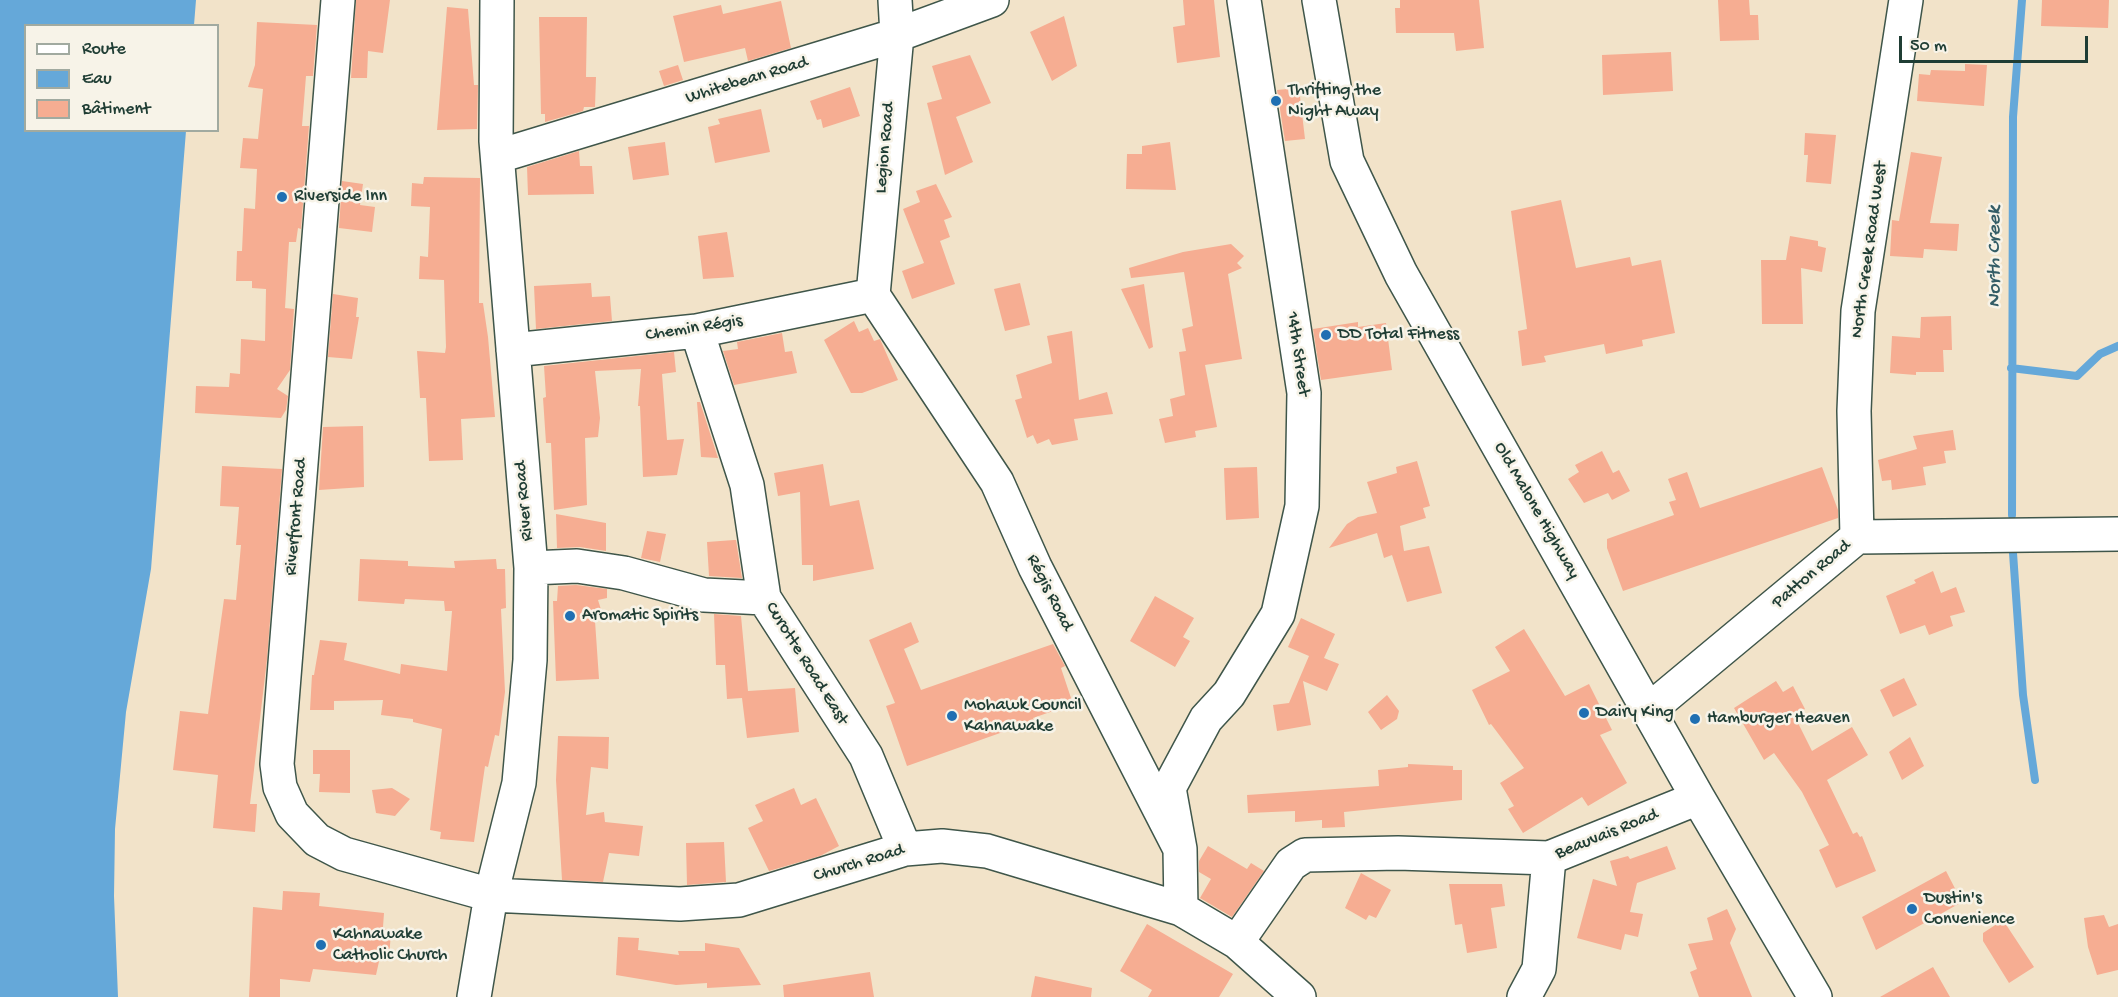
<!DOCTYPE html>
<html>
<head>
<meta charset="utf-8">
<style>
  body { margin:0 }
  #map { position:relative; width:2118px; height:997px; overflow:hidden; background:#f2e3c9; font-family:"Gochi Hand",sans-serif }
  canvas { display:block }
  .legend { position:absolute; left:24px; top:24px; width:195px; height:108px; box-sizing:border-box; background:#f7f3e8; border:2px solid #a1aaa0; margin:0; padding:8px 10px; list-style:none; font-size:18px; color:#1f3d34 }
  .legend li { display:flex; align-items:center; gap:12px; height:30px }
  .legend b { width:30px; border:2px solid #a1aaa0 }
  .scale { position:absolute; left:1899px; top:36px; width:189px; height:27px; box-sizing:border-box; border:3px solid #1f3d34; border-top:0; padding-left:8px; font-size:18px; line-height:21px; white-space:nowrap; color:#1f3d34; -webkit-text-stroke:4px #f7f3e8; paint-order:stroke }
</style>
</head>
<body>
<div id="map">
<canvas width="2118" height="997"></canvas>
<ul class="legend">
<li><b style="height:8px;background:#fff"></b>Route</li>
<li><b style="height:16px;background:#65a8d9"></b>Eau</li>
<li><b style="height:16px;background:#f6ad92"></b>Bâtiment</li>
</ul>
<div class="scale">50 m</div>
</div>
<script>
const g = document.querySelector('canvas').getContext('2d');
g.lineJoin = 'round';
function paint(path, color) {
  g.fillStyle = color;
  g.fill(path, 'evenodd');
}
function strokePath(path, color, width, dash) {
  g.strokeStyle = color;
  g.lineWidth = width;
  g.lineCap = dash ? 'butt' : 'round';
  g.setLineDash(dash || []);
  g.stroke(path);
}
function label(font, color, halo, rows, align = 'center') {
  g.font = font + ' "Gochi Hand",sans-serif';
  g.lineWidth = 5;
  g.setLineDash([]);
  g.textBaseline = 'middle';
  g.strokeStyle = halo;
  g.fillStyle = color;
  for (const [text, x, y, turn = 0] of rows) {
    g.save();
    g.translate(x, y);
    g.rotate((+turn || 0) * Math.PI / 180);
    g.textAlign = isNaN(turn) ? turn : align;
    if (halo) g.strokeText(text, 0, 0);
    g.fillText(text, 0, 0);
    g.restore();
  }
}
paint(new Path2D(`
  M0,0H196L194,25L26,26V130L186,131L151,569L126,712L115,829L114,896L118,997H0Z`), '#65a8d9');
strokePath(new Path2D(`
  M2011,368L2077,376L2100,354L2118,346
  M2012,515L2013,117L2022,0
  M2013,553L2023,695L2035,780`), '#65a8d9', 8);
paint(new Path2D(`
  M356,0H390L383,53L368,51L367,78H351Z
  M1183,0H1214L1220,57L1177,63L1173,27L1185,25Z
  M1400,0H1479L1484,48L1456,51L1454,33H1396L1395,8H1400Z
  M1718,0H1749L1750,15H1758L1759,40L1720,41Z
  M2042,0H2109L2108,28L2041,26Z
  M781,1L791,48L748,61L745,48L684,62L673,16L721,5L723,14Z
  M447,7L468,9L474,85H478L477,129L437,130Z
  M1064,16L1077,66L1052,81L1030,32Z
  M539,17H587L586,77H596L595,107H584L583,111L545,122V114H541Z
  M257,22L317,25L313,76H306L302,126H309L301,229L298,228L296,242H289L285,308L294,309L290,370L277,389L288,396L286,410L281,418L195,413L196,386L229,387L230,373L240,374L241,339L265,341L266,289L252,288V281H236L237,251H242L244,208L255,209L257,169L240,168L243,138L258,139L263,89L248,87L255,65Z
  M1671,52L1673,91L1603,95L1602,55Z
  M970,55L991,103L956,117L973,162L945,175L927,103L942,99L932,66Z
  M1965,64L1987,65L1984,106L1917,101L1919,74L1930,75L1931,70L1965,71Z
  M678,65L683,80L664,86L659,71Z
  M850,87L860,116L823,128L821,119L817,120L810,101Z
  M1299,88L1305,139L1285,141L1277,90Z
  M761,109L770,152L715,163L708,127L720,124L718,119Z
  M1805,133L1836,135L1831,184L1806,182L1808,155H1804Z
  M665,142L669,175L633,180L628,147Z
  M1170,142L1176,190L1126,189L1127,154H1142V146Z
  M579,151L580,166H592L594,194L528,195L527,167Z
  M1911,152L1942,157L1930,223L1959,224L1957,251L1924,249L1923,258L1890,256L1892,220L1899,221Z
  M424,177L480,178L479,303H483L488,337L495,417L461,419L463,460L429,461L426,398H420L417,351L445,353L446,347L444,280L419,279L420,256L428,257L430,207L411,206L412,183L423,184Z
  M342,181L363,184L360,205L375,207L372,232L339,228Z
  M936,184L952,217L944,220L950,237L940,241L955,284L912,299L902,271L924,263L903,209L920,202L916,191Z
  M1561,200L1576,268L1630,257L1632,266L1661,260L1675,333L1642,340L1643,346L1606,354L1604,344L1544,356L1546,362L1522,366L1518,331L1527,329L1511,211Z
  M727,232L734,277L703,279L698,236Z
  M1790,236L1818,241V246L1826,248L1822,272L1801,268L1803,324H1762L1761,260H1786Z
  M1231,244L1244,256L1237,263L1242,268L1228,274L1242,359L1205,365L1217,427L1195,431L1196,437L1165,443L1159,419L1173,416L1170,399L1185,395L1179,352L1186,351L1182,329L1193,326L1184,272L1131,278L1129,268L1183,252Z
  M591,283L592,297L610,296L612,321L536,329L534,286Z
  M1020,283L1030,325L1005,331L994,289Z
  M1144,284L1153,347L1149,349L1121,289Z
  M333,294L358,298L356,317H359L352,359L328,357Z
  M1951,316L1952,350H1943L1944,372H1916V375L1890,373L1892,336L1920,338L1921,317Z
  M854,321L859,332L868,328L874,341L880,339L898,380L862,393H851L824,340Z
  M1358,322V327L1386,323L1392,370L1321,380L1313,329Z
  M1072,331L1079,400L1107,392L1113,414L1074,419L1078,440L1052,445L1049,439L1037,444L1033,435L1027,438L1015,400L1022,398L1016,375L1052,363L1047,336Z
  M782,333L785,352L792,351L797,373L734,385L723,351L738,349L737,342Z
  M674,352L676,372L662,374L667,440L684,439L677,475L643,477L640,406H638L641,369L595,371L600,418L598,437L585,438L587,505L554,510L551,443H546L543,398L546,397L544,366Z
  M697,402H700L718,458L701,457Z
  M363,426L364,487L319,490L323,427Z
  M1953,430L1956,450L1944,451L1946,463L1923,467L1926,485L1892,490L1891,480L1882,481L1878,460L1917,449L1913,436Z
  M1602,451L1613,473L1619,470L1630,491L1612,500L1608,493L1584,503L1568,479L1579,472L1575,465Z
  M1417,461L1430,506L1423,508L1426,518L1400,526L1404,551L1429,546L1442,593L1407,602L1392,555L1384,558L1377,533L1329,548L1347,524L1358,517L1377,513L1367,482L1397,473L1396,467Z
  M823,464L830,506L859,500L874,569L813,581V565H802L800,492L778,496L774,473Z
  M222,466L282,469L267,659L250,804H257L255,832L213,828L218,775L173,770L180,711L208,714L224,599L236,600L241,545H236L239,507L220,506Z
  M1257,467L1259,518L1226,520L1224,468Z
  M1822,467L1838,510V518L1623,591L1607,548V539L1674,515L1669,502L1676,500L1668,479L1687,472L1700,508Z
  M556,514L606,523V551L580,547L557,548Z
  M647,531L666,534L660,562L641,558Z
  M734,540H736L742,578L709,576L707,542Z
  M360,559L408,561V566L455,568L454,561L496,559L497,569H505L506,608L501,609L505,692L499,736L495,735L488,767L485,766L474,842L440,839L441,832L430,830L442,729L413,722V719L381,715L383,700L334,701V710H310L312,675H314L320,640L347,643L344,660L400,674L401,664L447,671L452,611H445L444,601L405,599L404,604L358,601Z
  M1933,571L1941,593L1956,587L1965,612L1950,616L1953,626L1929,635L1925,625L1900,634L1886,596L1916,583L1914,580Z
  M576,585L607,589V598L598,600L604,619L595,621L599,679L556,681L553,601H557L558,586Z
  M1155,596L1194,618L1183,637L1190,641L1175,667L1130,641Z
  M714,614L741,616L748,691L795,688L799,732L747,738L742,698L727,699L725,665H716Z
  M1301,618L1335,634L1324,658L1339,664L1327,691L1303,681L1311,725L1277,731L1273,705L1289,703L1309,656L1288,647Z
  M911,622L919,642L904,649L921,690L1053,644L1065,666L1061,668L1073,704L1033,718L1034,721L907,766L886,706L895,703L869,640Z
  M1524,629L1565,696L1589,684L1612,730L1600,735L1627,783L1588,806L1582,797L1523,833L1508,809L1514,806L1500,783L1524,768L1491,724L1489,725L1472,690L1510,671L1495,647Z
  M1904,678L1917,705L1893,717L1880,690Z
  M1776,681L1783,692L1793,686L1805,709L1794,715L1812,751L1852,727L1868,755L1827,780L1853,834L1857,832L1860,837L1862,836L1876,871L1836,888L1819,850L1829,845L1802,792L1774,753L1764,760L1734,708Z
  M1387,695L1399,711L1397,719L1381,730L1368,712Z
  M558,736L609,737L608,769L591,767L586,815L604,812L605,822L643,826L639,856L609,853L603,882L562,880L556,780Z
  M1910,737L1924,766L1902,780L1889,752Z
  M313,750H350V793L319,792L320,774H313Z
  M1408,764L1453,766V770H1462V800L1344,812L1345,827L1322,828V820L1295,822V811L1248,813L1247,795L1379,786L1378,770L1408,767Z
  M392,788L410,799L395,816L376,813L372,790Z
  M794,788L801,805L816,798L839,846L820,856L769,871L748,828L763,821L755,805Z
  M724,842L726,882L687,885L686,843Z
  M1208,846L1247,869L1251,863L1264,871L1232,917L1200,898L1211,879L1199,872V861Z
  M1667,846L1676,869L1637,883L1630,912L1643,914L1638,937L1625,934L1621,950L1577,938L1593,879L1617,886L1610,861L1628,856L1630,859Z
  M1946,871L1962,902L1876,950L1862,917Z
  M1361,873L1391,890L1376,918L1369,915L1366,920L1345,908Z
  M1449,884H1502L1505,906L1491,908L1497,948L1467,953L1462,924L1455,925Z
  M283,891L320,893L319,906L384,913L383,927L391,933L389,957H380L376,975L313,969L310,982L280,979V997H249L253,907L282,910Z
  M1727,909L1736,929L1730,943L1752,997H1699L1690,972L1697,969L1688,944L1713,940L1707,918Z
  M2104,915L2109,927L2118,924V970L2097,975L2088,947L2084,918Z
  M2003,920L2034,967L2009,983L1983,941V933Z
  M1147,924L1233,974L1219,997H1148L1152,990L1120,971Z
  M618,937L639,938L638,950L679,955L678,951H705V943L739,948L761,985L707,988V983L676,985L616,975Z
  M1933,967L1950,997H1880Z
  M870,972L874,997H784L783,985Z
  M1035,976L1092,988L1091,997H1031Z`), '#f6ad92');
const minor = new Path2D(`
  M338,0L277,764L280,787L292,814L317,840L344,854L491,895L680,904L739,900L905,849L942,846L987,851L1181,909L1237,942L1299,997
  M1319,0L1347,161L1401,274L1698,798L1815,997
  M499,156L897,35L992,0
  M873,295L997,482L1035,567L1180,849L1181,909
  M873,295L897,35L895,0
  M697,331L747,485L764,598L866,756L905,849
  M513,350L697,331L873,295
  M1857,537L1854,411L1858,311L1906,0
  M531,568L577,566L624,573L704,595L764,598
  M1649,710L1857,537L2118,534
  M1180,849L1169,788L1206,719L1229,694L1278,614L1302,506L1304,393L1244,0
  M1237,942L1291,864L1305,855L1398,853L1549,858L1698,798
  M474,997L491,895L519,783L530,660L531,568L496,141L497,0
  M1524,997L1539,969L1549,858`);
strokePath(minor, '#3f564a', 36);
strokePath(minor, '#fff', 33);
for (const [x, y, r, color] of [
  [1276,101,6,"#1f6fb2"],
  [282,197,6,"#1f6fb2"],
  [1326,335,6,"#1f6fb2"],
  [570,616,6,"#1f6fb2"],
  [1584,713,6,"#1f6fb2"],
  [952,716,6,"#1f6fb2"],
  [1695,719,6,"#1f6fb2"],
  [1912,909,6,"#1f6fb2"],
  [321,945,6,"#1f6fb2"]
]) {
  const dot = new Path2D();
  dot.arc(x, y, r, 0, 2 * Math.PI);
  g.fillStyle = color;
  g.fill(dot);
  strokePath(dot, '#f7f3e8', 2);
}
label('18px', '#1f3d34', '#f7f3e8', [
  ["Whitebean Road",747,81,-17],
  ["Legion Road",886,148,-85],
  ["North Creek Road West",1870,250,-82],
  ["Chemin Régis",694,329,-9],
  ["14th Street",1297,354,82],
  ["River Road",525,501,-95],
  ["Old Malone Highway",1536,511,60],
  ["Riverfront Road",297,517,-85],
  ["Patton Road",1812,575,-40],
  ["Régis Road",1049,593,63],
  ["Curotte Road East",806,664,58],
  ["Beauvais Road",1607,835,-22],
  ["Church Road",859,864,-17]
]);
label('18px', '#1f3d34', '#f7f3e8', [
  ["Thrifting the",1288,91],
  ["Night Away",1288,112],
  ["Riverside Inn",294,197],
  ["DD Total Fitness",1338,335],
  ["Aromatic Spirits",582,616],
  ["Mohawk Council",964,706],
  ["Kahnawake",964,727],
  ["Dairy King",1596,713],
  ["Hamburger Heaven",1707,719],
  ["Dustin's",1924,899],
  ["Convenience",1924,920],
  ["Kahnawake",333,935],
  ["Catholic Church",333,956]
], 'left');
label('italic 20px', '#345d66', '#f7f3e8', [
  ["North Creek",1996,257,-90]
]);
</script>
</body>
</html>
